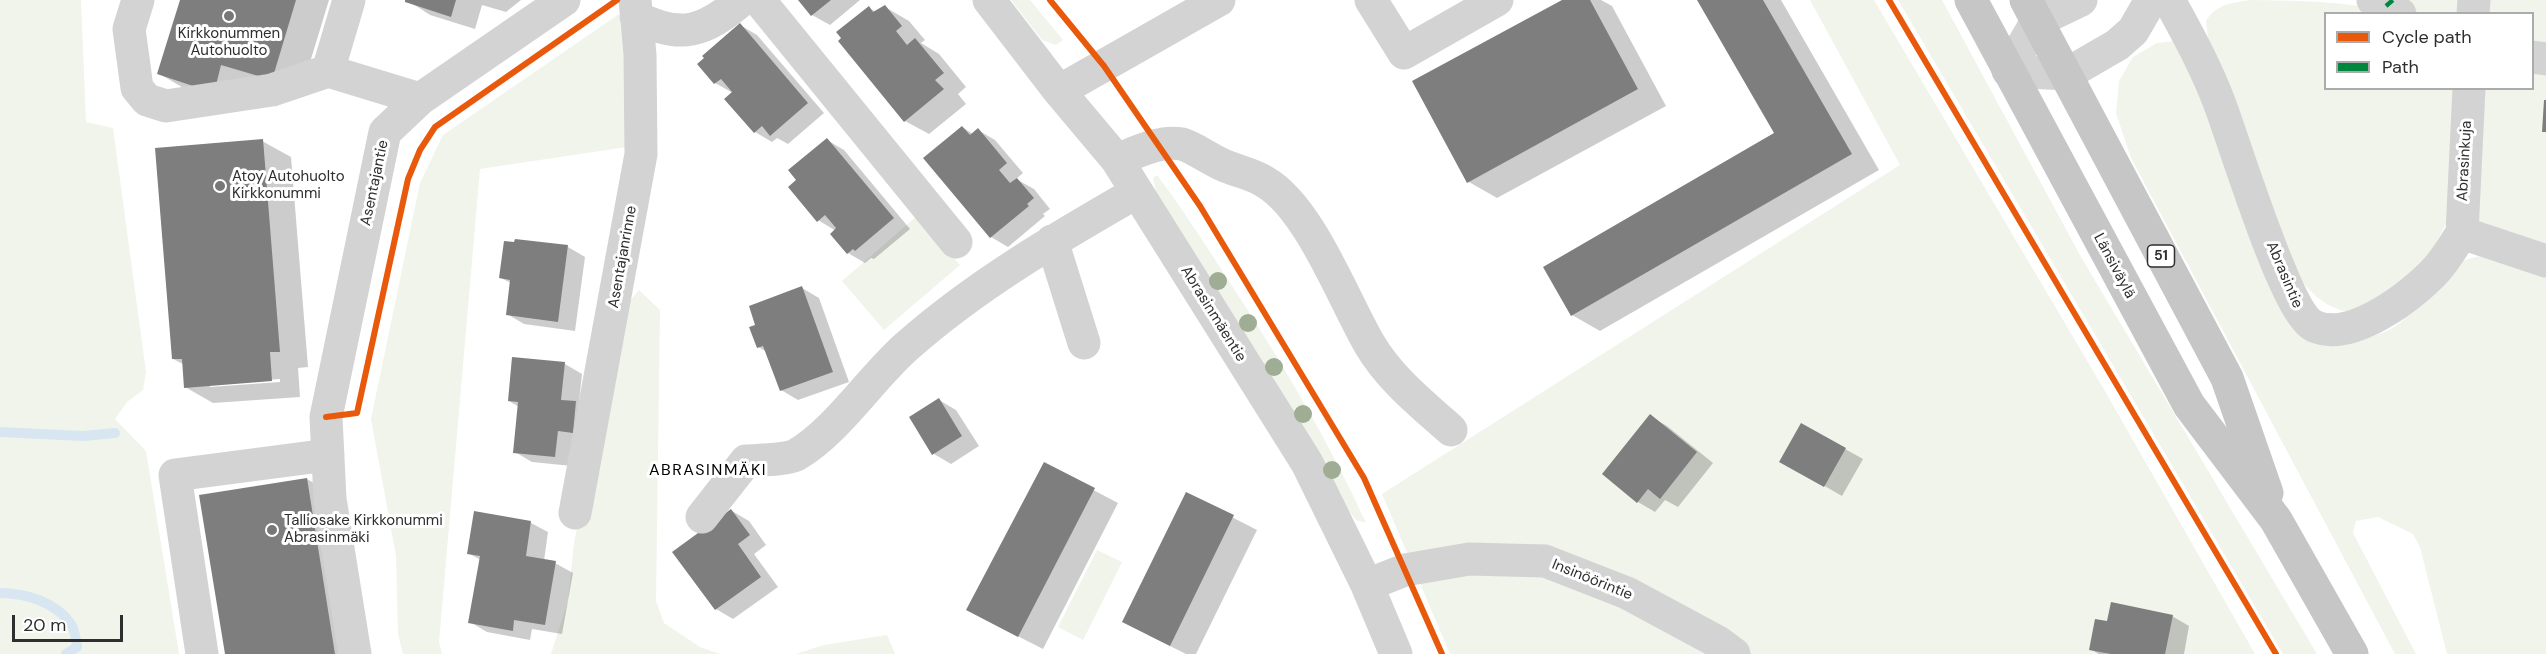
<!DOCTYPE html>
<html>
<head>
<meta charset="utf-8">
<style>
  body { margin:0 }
  #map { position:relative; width:2546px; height:654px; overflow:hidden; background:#fff; font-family:"DM Sans",sans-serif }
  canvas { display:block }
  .legend { position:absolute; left:2324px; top:12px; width:210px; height:78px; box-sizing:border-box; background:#fff; border:2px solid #ababab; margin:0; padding:8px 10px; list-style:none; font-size:18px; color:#2e2e2e }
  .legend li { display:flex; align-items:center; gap:12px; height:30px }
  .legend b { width:30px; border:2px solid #ababab }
  .scale { position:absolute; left:12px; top:615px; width:111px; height:27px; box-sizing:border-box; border:3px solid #2e2e2e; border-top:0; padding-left:8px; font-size:18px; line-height:21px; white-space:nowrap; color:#2e2e2e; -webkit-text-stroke:4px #fff; paint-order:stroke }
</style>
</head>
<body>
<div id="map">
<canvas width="2546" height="654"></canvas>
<ul class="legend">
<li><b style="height:8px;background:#e8590c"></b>Cycle path</li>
<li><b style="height:8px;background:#00873e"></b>Path</li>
</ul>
<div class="scale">20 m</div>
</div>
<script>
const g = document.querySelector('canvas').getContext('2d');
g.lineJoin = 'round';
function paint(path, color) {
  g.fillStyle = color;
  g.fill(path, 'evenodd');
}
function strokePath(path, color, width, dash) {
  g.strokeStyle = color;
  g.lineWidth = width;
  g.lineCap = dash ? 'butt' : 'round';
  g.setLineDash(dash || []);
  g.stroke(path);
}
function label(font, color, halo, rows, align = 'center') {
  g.font = font + ' "DM Sans",sans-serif';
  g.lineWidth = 6;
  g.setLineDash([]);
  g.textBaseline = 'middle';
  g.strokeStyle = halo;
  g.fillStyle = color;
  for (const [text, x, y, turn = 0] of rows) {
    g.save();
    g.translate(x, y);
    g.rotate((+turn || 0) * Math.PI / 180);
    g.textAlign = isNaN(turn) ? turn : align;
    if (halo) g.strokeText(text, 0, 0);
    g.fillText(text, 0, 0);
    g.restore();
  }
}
paint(new Path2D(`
  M0,0H81L86,122L113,128L146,372L143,390L127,402L115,419L146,451L179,654H0Z
  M1011,0H1030L1063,40L1056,45L1042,40Z
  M1810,0H1874L2102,386L2255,654H1450L1382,494L1900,165Z
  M1898,0H1942L2081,257L2317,654H2283Z
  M2251,0C2289,1 2353,0 2385,13L2326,14V88L2464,89L2449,218L2427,260L2360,314C2327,310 2316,298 2295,274L2208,38L2206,21C2216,4 2232,3 2251,0Z
  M2390,0H2468L2467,13H2415Z
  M2485,0H2546V53L2533,51L2532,14H2485Z
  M619,14L633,146L480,169L439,642L442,654H403L398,634L396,556L371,419L420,183L443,135Z
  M2176,41L2185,53L2265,272L2285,317L2304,339C2335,342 2376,343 2401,322C2435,292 2440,256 2494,255C2507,254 2532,266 2546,271V654H2447L2420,547L2413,534L2378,517L2356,521L2353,533L2416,654H2395L2131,158L2116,113L2119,81L2133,57L2157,43Z
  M2533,68L2546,70V250L2487,237L2470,208L2482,89L2532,88Z
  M1157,175C1185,212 1210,252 1236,292C1284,366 1329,442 1366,523L1356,520L1343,504L1259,355L1157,196L1153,178Z
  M917,216L960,265L884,330L842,281Z
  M639,290L660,310L656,601L664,623L700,647L720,654H551L568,601L574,543L623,309Z
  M1097,550L1122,562L1083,640L1058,627Z
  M887,635L895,654H796L824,645Z`), '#f0f4eb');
paint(new Path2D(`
  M182,0H329L300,95L187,90L158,73Z
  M407,0H521L506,12L482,5L475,29L430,15Z
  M800,0H860L830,25L812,15Z
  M1565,0H1601L1612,6L1666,106L1497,198L1469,182Z
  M1699,0H1781L1879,170L1600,331L1572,315L1776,134Z
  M885,7L909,21L925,40L921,43L939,54L966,87L958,94L966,104L929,134L905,121L869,8L876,12Z
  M740,25L757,35L824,113L788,144L777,138L772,142L755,132L733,93L715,83L699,64Z
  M962,127L973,134L978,130L995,140L1023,173L1016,179L1034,189L1050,209L1043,214L1045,216L1008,247L991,237Z
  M827,140L844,150L910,229L874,259L871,258L865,263L848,253L836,231L818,220Z
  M262,141L291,157L308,367L298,368L300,397L213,403L185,387L183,364L173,359ZM280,379V382L210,387V384Z
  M568,247L585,257L575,331L524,324L507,314L511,283L501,278Z
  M802,288L819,298L849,382L798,400L781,390L767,352L758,347L757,326Z
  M514,358L565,364L582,374L572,466L532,462L515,452L519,407L509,401Z
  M939,400L956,410L979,446L951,464L934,454Z
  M1650,416L1667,426L1713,463L1678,507L1665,500L1655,512L1638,502L1604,474Z
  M1802,425L1863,459L1842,496L1781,461Z
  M1044,464L1118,503L1043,649L992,623Z
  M307,479L336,496L361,654H226Z
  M1187,494L1257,530L1196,654H1186L1148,635Z
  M732,511L749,521L766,545L754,554L778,587L733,619L716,609Z
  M475,513L531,523L548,532L544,561L555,563L573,573L562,634L532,629L530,640L487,632L470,622L481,560L468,553Z
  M2172,616L2189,626L2184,654H2099L2090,649L2108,623Z`), '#0003');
strokePath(new Path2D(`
  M0,432L83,436L115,433
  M0,593C25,593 56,602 71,624C75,629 76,640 77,647L66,654`), '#d8e6f2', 10);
paint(new Path2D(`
  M180,0H296L272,80L221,65L214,93L157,74Z
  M405,0H456L451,17L405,2Z
  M798,0H831L811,16Z
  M1562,0H1590L1638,89L1467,183L1412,81Z
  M1697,0H1763L1852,154L1571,316L1543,267L1774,133Z
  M885,5L902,26L896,31L907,45L915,38L944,73L935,80L944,89L904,122L838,41L841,38L836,32L869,6L873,12Z
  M740,23L808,103L770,136L762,126L754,133L724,99L732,92L721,79L714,84L697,64L704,58L702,56Z
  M2544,100H2546V132H2542Z
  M962,126L970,135L978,128L1007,163L999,170L1010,183L1017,178L1034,198L1027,204L1029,206L990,238L923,158Z
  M827,138L894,218L855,251L853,249L847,254L830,234L836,228L825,215L817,222L788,187L796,180L788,170Z
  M263,139L280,352H270L272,381L184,388L182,359H172L155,148Z
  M515,239L568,245L558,322L506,315L510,280L499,278L504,241L514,242Z
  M802,286L833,372L780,391L763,346L757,348L749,327L755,325L749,306Z
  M512,357L565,362L561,400L576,401L573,433L558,431L555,457L513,453L518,402L508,401Z
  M939,398L962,436L932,455L909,417Z
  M1650,414L1697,452L1660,499L1648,489L1637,503L1602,474Z
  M1801,423L1846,448L1824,487L1779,462Z
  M1044,462L1095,488L1018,637L966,610Z
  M307,478L335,654H225L199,495Z
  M1186,492L1234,515L1170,646L1122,622Z
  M731,509L750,535L738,544L761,577L715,610L672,552Z
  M474,511L531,521L526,556L556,561L545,625L514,620L513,631L468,623L480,556L467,554Z
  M2111,602L2173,615L2165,654H2111L2089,650L2095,619L2107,621Z`), '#7e7e7e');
strokePath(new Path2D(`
  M138,0L129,29L137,88L147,100L166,106L272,90L328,71
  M349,0L328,71L420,99
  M759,0L956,242
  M989,0L1059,91L1117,160L1307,463L1367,585L1396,654
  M1371,0L1404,53L1497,0
  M2081,0L2037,21L2008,71L2067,74L2117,45L2133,31L2151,0
  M2169,0C2187,33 2206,67 2219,102C2234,140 2285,312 2314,326C2351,343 2412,296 2436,270C2446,259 2454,245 2462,233L2469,88
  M2373,0L2400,14
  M2473,14L2474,0
  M636,17C681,40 704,32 742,0
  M2532,57L2546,59
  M1059,91L1219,0
  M1117,160C1137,152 1160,140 1182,144C1193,147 1211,160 1223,165C1236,171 1253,174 1265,182C1310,208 1344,301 1370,345C1390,379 1423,405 1451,430
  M2462,233L2546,261
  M1052,241L1084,343
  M575,513L641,154L640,55L635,0
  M702,517L746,461C758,460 786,460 796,455C837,431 870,379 906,347C976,285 1057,238 1137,192
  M1367,585L1405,570L1469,559L1545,561L1627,593L1718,642L1734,654
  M202,654L175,475L328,455
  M355,654L330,499L326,417L385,132L420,99L564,0`), '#d3d3d3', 33);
strokePath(new Path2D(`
  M1971,0L2189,405L2276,520L2352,654
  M2026,0L2227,378L2267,493`), '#c6c6c6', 33);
strokePath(new Path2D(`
  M2386,6L2393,0`), '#00873e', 4.5, [9, 4.5]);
strokePath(new Path2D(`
  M1050,0L1104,66L1200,206L1364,478L1442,654
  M1889,0L2276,654
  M326,417L357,413L408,179L420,150L435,127L617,0`), '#e8590c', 6);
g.fillStyle = '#9ead93';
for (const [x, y] of [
  [1218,281],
  [1248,323],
  [1274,367],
  [1303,414],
  [1332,470]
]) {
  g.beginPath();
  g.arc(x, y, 9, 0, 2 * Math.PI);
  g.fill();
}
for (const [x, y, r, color] of [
  [229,16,6,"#777"],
  [220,186,6,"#777"],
  [272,530,6,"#777"]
]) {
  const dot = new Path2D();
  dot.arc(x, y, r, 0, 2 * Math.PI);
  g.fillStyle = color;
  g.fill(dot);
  strokePath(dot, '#fff', 2);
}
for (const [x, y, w] of [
  [2161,256,27]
]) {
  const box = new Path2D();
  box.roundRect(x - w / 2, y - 11, w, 22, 4.5);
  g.fillStyle = '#fff';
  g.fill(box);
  strokePath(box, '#2e2e2e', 1.5);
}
label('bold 14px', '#2e2e2e', null, [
  ["51",2161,256]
]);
label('15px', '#2e2e2e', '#fff', [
  ["Kirkkonummen",229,34,"center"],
  ["Autohuolto",229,51,"center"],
  ["Atoy Autohuolto",232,177],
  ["Kirkkonummi",232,194],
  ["Talliosake Kirkkonummi",284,521],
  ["Abrasinmäki",284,538]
], 'left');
label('15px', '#2e2e2e', '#fff', [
  ["Abrasinkuja",2465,161,-87],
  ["Asentajantie",375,183,-78],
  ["Asentajanrinne",623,257,-80],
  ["Länsiväylä",2114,266,62],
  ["Abrasintie",2284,275,67],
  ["Abrasinmäentie",1213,314,58],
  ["Insinöörintie",1592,580,22]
]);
g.letterSpacing = '1.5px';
label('16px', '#000', '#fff', [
  ["ABRASINMÄKI",708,471]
]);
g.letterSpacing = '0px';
</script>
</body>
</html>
